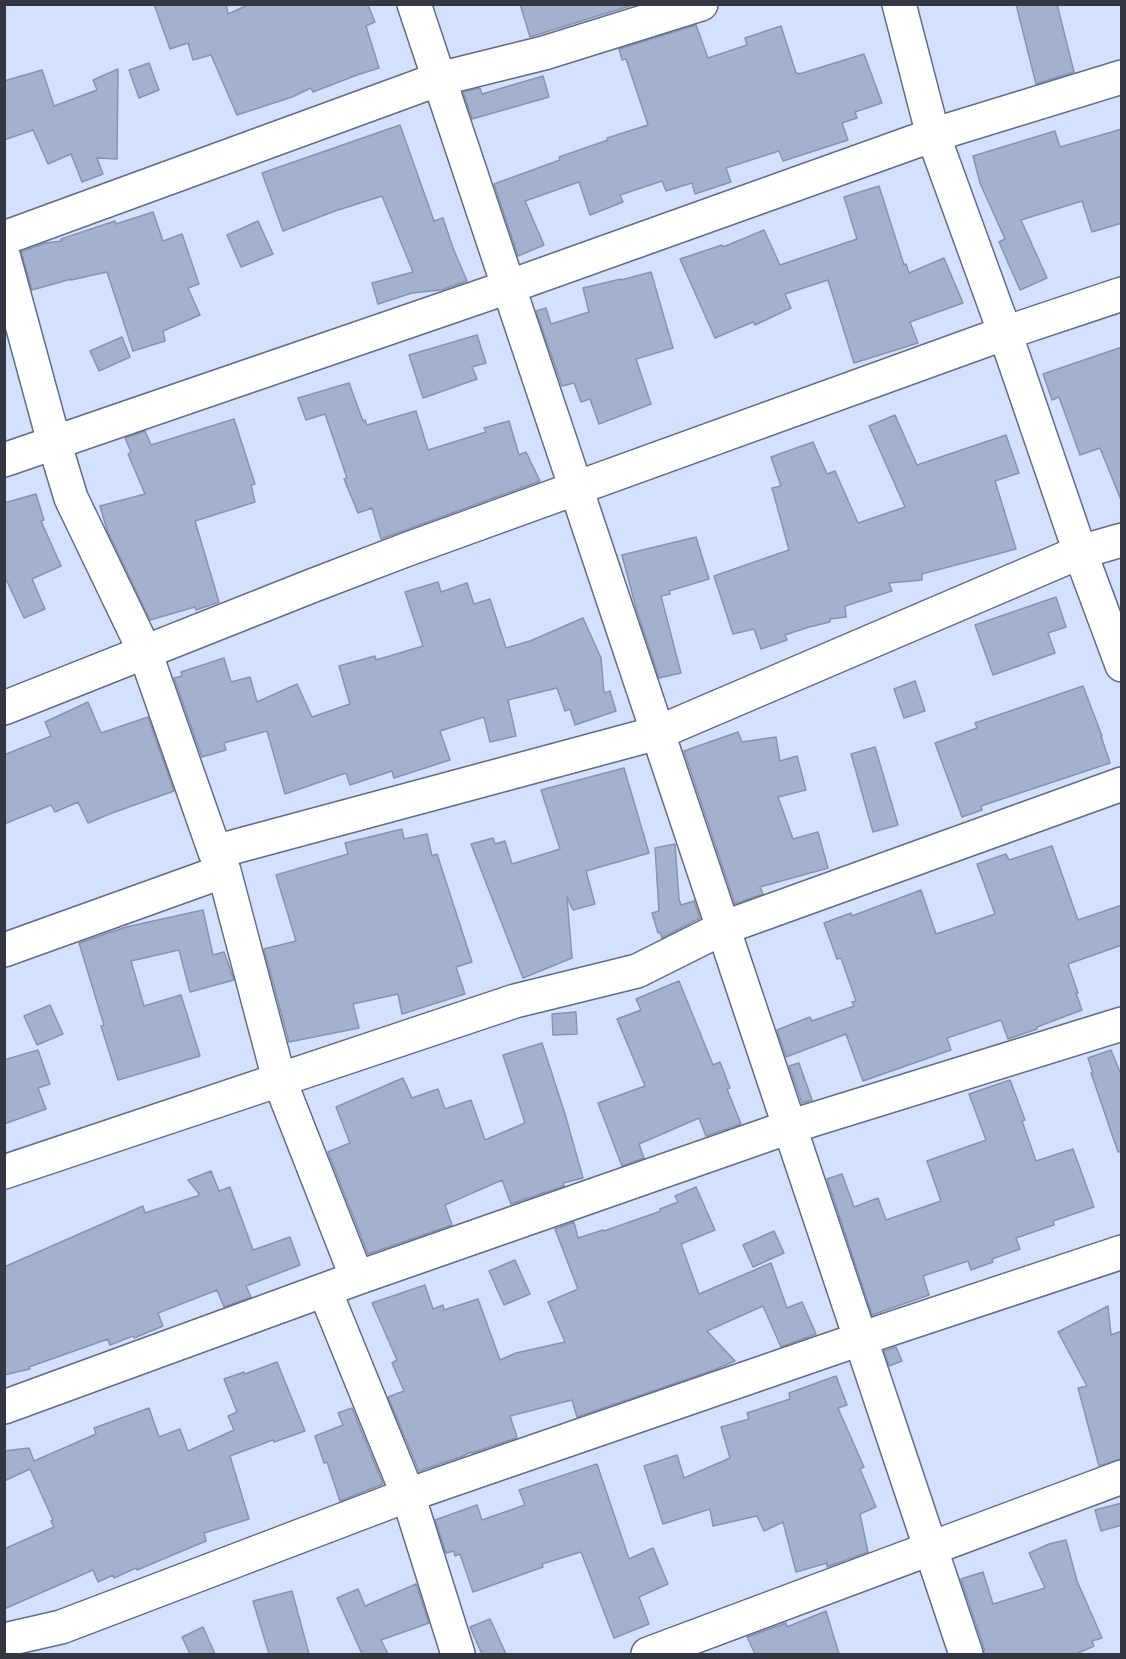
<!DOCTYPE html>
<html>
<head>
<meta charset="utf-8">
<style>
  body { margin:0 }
  #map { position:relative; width:1126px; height:1659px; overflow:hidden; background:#d3e1fe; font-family:"PT Sans Narrow",sans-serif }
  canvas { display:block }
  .frame { position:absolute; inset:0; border:6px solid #323743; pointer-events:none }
</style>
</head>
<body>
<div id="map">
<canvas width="1126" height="1659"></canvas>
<div class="frame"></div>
</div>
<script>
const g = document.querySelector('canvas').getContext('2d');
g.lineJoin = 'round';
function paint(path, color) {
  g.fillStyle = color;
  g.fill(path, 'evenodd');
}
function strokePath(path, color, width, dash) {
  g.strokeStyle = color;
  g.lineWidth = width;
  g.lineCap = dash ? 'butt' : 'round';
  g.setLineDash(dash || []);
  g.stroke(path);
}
const building = new Path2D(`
  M154,4H226L228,14L250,4L368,5L375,22L366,26L379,68L357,75L313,92L311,88L292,97L237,115L211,55L193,60L188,43L170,49Z
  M520,4H636L530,37Z
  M1016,4H1057L1074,72L1036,84Z
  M696,25L708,58L747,45L745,38L781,26L796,73H798L799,74L864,54L882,103L855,112L857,118L842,123L848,140L783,161L779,151L726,168L731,182L695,194L692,183L666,191L662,181L620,195L623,202L590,215L579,182L525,201L544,245L518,256L494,184L560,160L559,157L608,140L607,138L648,125L626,59L622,60L619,49Z
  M149,63L159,90L139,98L129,70Z
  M118,69L117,159L97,158L103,174L82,182L71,154L48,164L33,130L4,140V81L42,70L54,106L97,90L93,80Z
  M543,76L549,97L472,119L463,92L480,88L482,94Z
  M400,125L434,221L443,218L453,248L467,281L441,290L412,293L378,304L372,283L413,272L382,196L335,211L283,231L262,173Z
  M1122,129V223L1092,232L1082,201L1021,220L1047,278L1020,290L999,242L1005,239L980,183L973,156L1055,131L1060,147Z
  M879,186L904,265L906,264L909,273L944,258L963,303L910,322L918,343L854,363L828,280L785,294L791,308L755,325L753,322L715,338L680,259L722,245L723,247L764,230L780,265L857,239L844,197Z
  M153,212L163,241L182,234L199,284L188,288L200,315L163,331L165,341L133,351L107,272L71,280V279L32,290L21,252L45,243L62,241L61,239L115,221L116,224Z
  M258,221L273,254L241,267L227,235Z
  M651,272L673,348L636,359L651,404L599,424L590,399L581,402L574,383L562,386L536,311L546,308L551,324L589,312L583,288L621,279V280Z
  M477,335L486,363L472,367L477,379L423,398L409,355Z
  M122,337L130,357L99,371L90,351Z
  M1122,347V500H1121L1100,448L1080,455L1059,397L1052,400L1043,374Z
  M349,383L363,421L365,420L367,425L416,411L428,450L486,432L484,428L509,421L519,455L526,452L540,481L381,539L372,508L358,513L344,479L347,478L325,414L306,420L298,398Z
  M895,415L917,465L1006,435L1019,473L995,481L1016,549L922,574V580L889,583L892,591L845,606L846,617L830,619V622L809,627L785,635L787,640L761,649L754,629L733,634L714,576L789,550L772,488L781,486L771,457L813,442L827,474L835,471L858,523L905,507L869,426Z
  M234,419L255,484L251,485L255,502L195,521L219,602L196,610L195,607L150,620L107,530L100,506L145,494L128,454L131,452L125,438L145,431L151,445Z
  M36,494L44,520L41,521L61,566L32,579L45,609L24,618L4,575V503Z
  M696,537L709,579L669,591L670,594L661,596L681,673L659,678L636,608L622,555Z
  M438,582L441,592L467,583L474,604L490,599L506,648L530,641L583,618L601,658L604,693L610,691L616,711L575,725L570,709L565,711L557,688L508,700L516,736L490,742L484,717L440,731L450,760L394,778L392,771L350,785L346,773L285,794L267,731L224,743L226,750L202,757L174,678L182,676L181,672L224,658L231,682L250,677L257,702L297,684L312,717L350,704L339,666L375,656L376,660L423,646L405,592Z
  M1056,597L1066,627L1048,633L1055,653L993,675L975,625Z
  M915,681L925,711L904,718L894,689Z
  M1083,686L1102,736H1101L1110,763L981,806L982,810L962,817L935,743L977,728L975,723Z
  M88,702L101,733L148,717L174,791L112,813L88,823L78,802L55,812L51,805L4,824V755L51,736L45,722Z
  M738,732L742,742L776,737L780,761L797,756L806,790L778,797L793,839L818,832L828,868L760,887L763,894L735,904L684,751Z
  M875,747L898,825L873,832L851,754Z
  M624,768L649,853L586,871L595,904L573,910L567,897L572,958L523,978L471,844L493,838L495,844L505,841L512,864L560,849L541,790Z
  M402,829L404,839L427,834L432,856L437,854L472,962L456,967L465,994L402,1014L398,994L353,1004L359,1028L289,1042L264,949L296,941L276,875L348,854L345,843Z
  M675,844L679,899L681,905L694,901L700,918L662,938L660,932L658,933L652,913L659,911L655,848Z
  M1052,846L1078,920L1122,905V945L1068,964L1078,993H1076L1082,1010L1037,1027V1029L1008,1039L1001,1020L947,1038L951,1050L863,1081L846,1034L786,1057L777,1030L810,1017L812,1021L854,1006L852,1002L856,1001L841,958L837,959L824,923L851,913L852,916L921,890L936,934L995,914L977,864L1006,854L1009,860Z
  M203,910L213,955L224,952L234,980L190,992L179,950L131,961L144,1006L181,995L200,1056L118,1080L101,1026L104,1025L79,943L126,927Z
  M679,981L713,1065L720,1062L730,1088L727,1089L741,1124L706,1136L699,1118L639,1144L644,1158L622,1166L598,1103L645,1086L617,1019L641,1010L636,999Z
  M50,1005L63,1034L37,1045L24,1016Z
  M576,1012L577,1034L553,1035L552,1014Z
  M542,1043L565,1114L583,1178L563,1183L564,1186L511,1204L502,1180L445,1205L452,1225L368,1254L328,1152L350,1143L336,1107L403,1078L412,1098L438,1089L445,1109L471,1100L485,1140L525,1123L503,1055Z
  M38,1050L50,1084L38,1088L46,1109L4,1124V1060Z
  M1111,1050L1122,1077V1151L1118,1152L1091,1073H1093L1088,1058Z
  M799,1063L812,1100L802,1103L789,1066Z
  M1010,1080L1025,1120L1022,1121L1036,1161L1073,1149L1094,1207L1053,1221L1054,1225L1016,1238L1020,1249L992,1259L993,1262L971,1270L968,1261L923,1276L929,1295L872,1315L827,1179L842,1174L854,1207L878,1198L886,1220L941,1201L927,1161L986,1140L969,1094Z
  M211,1171L219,1191L230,1187L253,1250L290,1237L300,1265L246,1286L251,1297L224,1307L217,1290L158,1313L163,1326L134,1338L133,1336L110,1345L108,1339L29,1367L30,1369L4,1375V1267L143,1206L145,1213L200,1195L188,1180Z
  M696,1187L715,1230L681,1244L699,1294L771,1263L787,1308L802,1302L816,1334L781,1347L763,1306L707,1331L735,1361L714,1370L577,1417L572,1400L510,1416L517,1437L516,1438L472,1453L471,1452L463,1456L419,1471L388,1397L404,1391L392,1363L397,1360L372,1303L425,1285L433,1309L443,1305L444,1310L478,1299L500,1360L516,1353L565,1342L548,1302L578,1289L555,1229L574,1222L578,1238L603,1230L604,1231L661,1211L660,1209L678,1202L675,1196Z
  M774,1231L784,1253L753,1267L743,1245Z
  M515,1260L530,1294L504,1305L489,1271Z
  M1108,1306L1111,1335L1122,1331V1459L1099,1466L1078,1388L1087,1386L1058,1332Z
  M896,1347L902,1361L889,1366L884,1351Z
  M277,1362L305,1431L274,1442L273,1440L230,1456L249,1519L204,1533L206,1541L137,1570L136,1568L114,1578L113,1575L98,1582L93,1570L4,1609V1549L54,1527L51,1521L53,1520L30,1469L4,1481V1451L29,1448L34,1461L96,1434L94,1428L149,1408L159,1437L180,1429L188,1451L234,1430L228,1416L237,1412L224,1379L244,1372L245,1374Z
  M836,1376L847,1405L838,1408L864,1467L860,1469L876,1507L860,1514L868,1552L827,1567V1563L796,1572L783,1522L764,1531L757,1516L713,1526L710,1509L663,1524L644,1466L677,1455L684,1478L730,1458L721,1427L749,1419L747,1413L790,1399L789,1393Z
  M352,1408L383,1484L340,1501L327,1462L324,1463L315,1436L343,1425L338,1413Z
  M597,1464L629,1559L653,1548L668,1584L639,1597L649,1624L614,1638L581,1552L542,1564L543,1567L473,1592L460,1554L455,1556L454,1551L446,1553L435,1520L477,1505L482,1520L525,1505L519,1490Z
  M1122,1503V1525L1101,1531L1095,1510Z
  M1066,1540L1077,1581L1102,1638L1092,1641L1094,1646L1076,1654H984V1648L961,1579L983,1572L993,1604L1045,1588L1029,1553L1049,1544Z
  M416,1584L429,1623L381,1640L388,1654H362L337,1598L358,1589L365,1606Z
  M292,1591L309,1654H269L253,1601Z
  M826,1611L839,1654H755L747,1637L786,1623L787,1627Z
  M490,1619L506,1654H482L470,1627Z
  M203,1627L215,1654H190L182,1637Z`);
paint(building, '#a4b1cd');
strokePath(building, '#8794af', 1.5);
const minor = new Path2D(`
  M414,4L966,1654
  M899,4L933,135L1005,333L1080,552L1122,665
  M4,238L439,79L544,53L701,4
  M4,258L54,442L71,498L145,652L215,852L224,871L279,1079L357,1278
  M4,460L508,287L933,135L1122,77
  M4,708L314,585L408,549L1005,333L1122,294
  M215,852L657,733L1080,552L1122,540
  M4,950L224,871
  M4,1172L515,1001L637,971L723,928L1122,784
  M325,1291L408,1495L458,1654
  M4,1407L357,1278L789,1127L1122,1024
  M4,1640L61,1627L408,1495L860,1339L1122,1252
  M648,1654L1122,1477`);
strokePath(minor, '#616d86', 36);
strokePath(minor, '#fff', 33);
</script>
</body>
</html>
